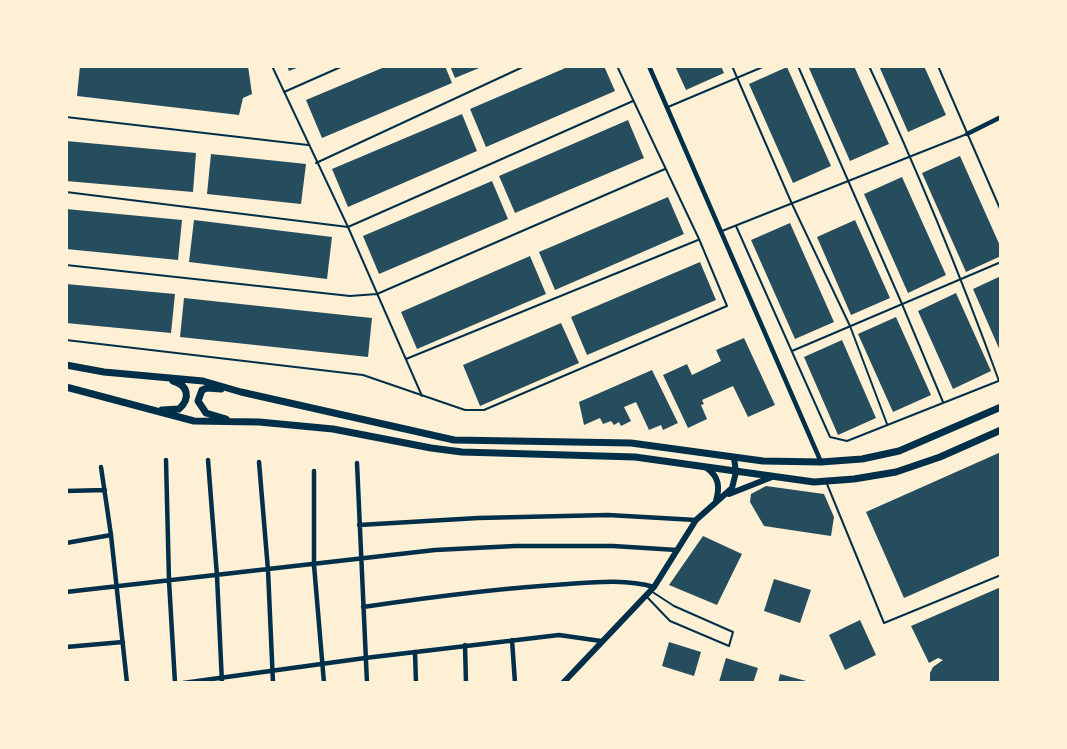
<!DOCTYPE html>
<html>
<head>
<meta charset="utf-8">
<style>
  body { margin:0 }
  #map { position:relative; width:1067px; height:749px; overflow:hidden; background:#fdf0d5; font-family:"Roboto Condensed",sans-serif }
  canvas { display:block }
  .frame { position:absolute; inset:0; border:68px solid #fdf0d5; pointer-events:none }
</style>
</head>
<body>
<div id="map">
<canvas width="1067" height="749"></canvas>
<div class="frame"></div>
</div>
<script>
const g = document.querySelector('canvas').getContext('2d');
g.lineJoin = 'round';
function paint(path, color) {
  g.fillStyle = color;
  g.fill(path, 'evenodd');
}
function strokePath(path, color, width, dash) {
  g.strokeStyle = color;
  g.lineWidth = width;
  g.lineCap = dash ? 'butt' : 'round';
  g.setLineDash(dash || []);
  g.stroke(path);
}
paint(new Path2D(`
  M80,66H248L252,94L243,98L239,115L77,96Z
  M287,66H302L289,71Z
  M387,66H445L452,83L322,138L306,100Z
  M450,66H484L455,78Z
  M570,66H604L615,91L486,147L470,109Z
  M675,66H721L724,73L686,90Z
  M808,66H854L889,144L850,161Z
  M879,66H924L946,115L908,132Z
  M787,67L831,166L793,183L749,84Z
  M462,114L477,151L348,207L332,169Z
  M628,120L644,158L515,213L499,176Z
  M66,141L196,153L193,192L66,181Z
  M211,154L306,164L301,204L207,194Z
  M960,156L1001,248V256L966,272L922,173Z
  M902,177L946,275L908,293L864,194Z
  M492,181L508,219L379,274L363,236Z
  M668,197L684,234L555,290L539,252Z
  M66,209L182,220L178,260L66,249Z
  M194,220L332,237L327,279L189,262Z
  M855,220L890,298L851,315L817,237Z
  M790,223L834,322L795,339L751,240Z
  M530,256L546,294L417,349L401,312Z
  M700,262L716,300L587,355L571,317Z
  M1001,276V353L973,289Z
  M66,284L175,294L171,333L66,323Z
  M956,293L991,371L953,389L918,311Z
  M184,298L372,318L368,357L180,337Z
  M896,317L931,395L893,412L858,334Z
  M561,323L579,363L480,406L463,365Z
  M744,338L775,405L748,417L733,386L702,400L704,404L701,405L707,419L688,428L663,375L687,364L692,375L721,361L716,350Z
  M842,340L876,418L838,435L804,357Z
  M652,370L678,423L663,430L661,425L649,430L636,402L624,407L631,421L621,426L619,422L614,425L611,421L603,424L600,418L584,425L579,402Z
  M1001,452V555L904,598L866,512Z
  M766,486L824,494L834,517L831,536L764,526L750,502L751,494Z
  M703,536L742,554L717,605L669,585Z
  M774,579L811,590L800,623L764,611Z
  M1001,587V683H930V673L933,667L943,660L938,658L929,663L911,626Z
  M860,620L876,655L845,670L829,635Z
  M669,642L701,652L694,676L662,666Z
  M726,658L758,668L753,683L719,682Z
  M780,674L810,682V683H778Z`), '#264d5e');
strokePath(new Path2D(`
  M272,66L348,227L422,396
  M732,66L792,204L850,326L887,424
  M798,66L902,304L943,402
  M869,66C917,169 960,274 999,381
  M938,66L1001,211
  M284,92L343,66
  M668,107L765,66
  M66,117L308,145
  M316,163L525,66
  M66,192L348,227L633,101
  M736,226L830,437L847,441L1001,380
  M722,231L967,134
  M66,265L350,296L377,294L665,169
  M66,340L363,375L465,410H484L727,306L699,239L617,66
  M792,351L1001,262
  M406,359L698,240
  M827,484L884,623L1001,575
  M647,597L670,621L729,646L733,632L674,606L651,591`), '#003049', 2);
strokePath(new Path2D(`
  M649,66L821,462
  M967,134L1001,117
  M166,460L169,581L175,683
  M208,460L217,576L222,683
  M259,462L268,570L273,683
  M357,463L367,683
  M101,467L111,535L127,683
  M314,471V565L324,683
  M66,491L105,490
  M359,525L478,518L608,515L696,520
  M66,543L111,535
  M66,592L435,550L515,546H613L677,550
  M363,607C431,597 499,588 568,584C596,582 626,579 654,587
  M512,640L515,683
  M465,645L466,683
  M66,647L123,642
  M415,652L416,683
  M183,683L365,658L559,635L601,641`), '#003049', 4.5);
strokePath(new Path2D(`
  M707,468C719,477 720,487 716,501
  M729,494L772,477
  M563,683L654,587L696,520L732,488L736,472L734,458`), '#003049', 6);
strokePath(new Path2D(`
  M66,365L104,372L203,381L241,392L454,440L631,443L763,461L821,462L862,459L899,451L1001,407
  M66,387L194,421L259,422L333,429L431,448L462,452L635,457L814,482L854,479L896,472L940,457L1001,430
  M221,389L207,388L202,390L198,401L206,413L226,419
  M162,410L179,409C191,398 188,385 173,381`), '#003049', 7);
</script>
</body>
</html>
